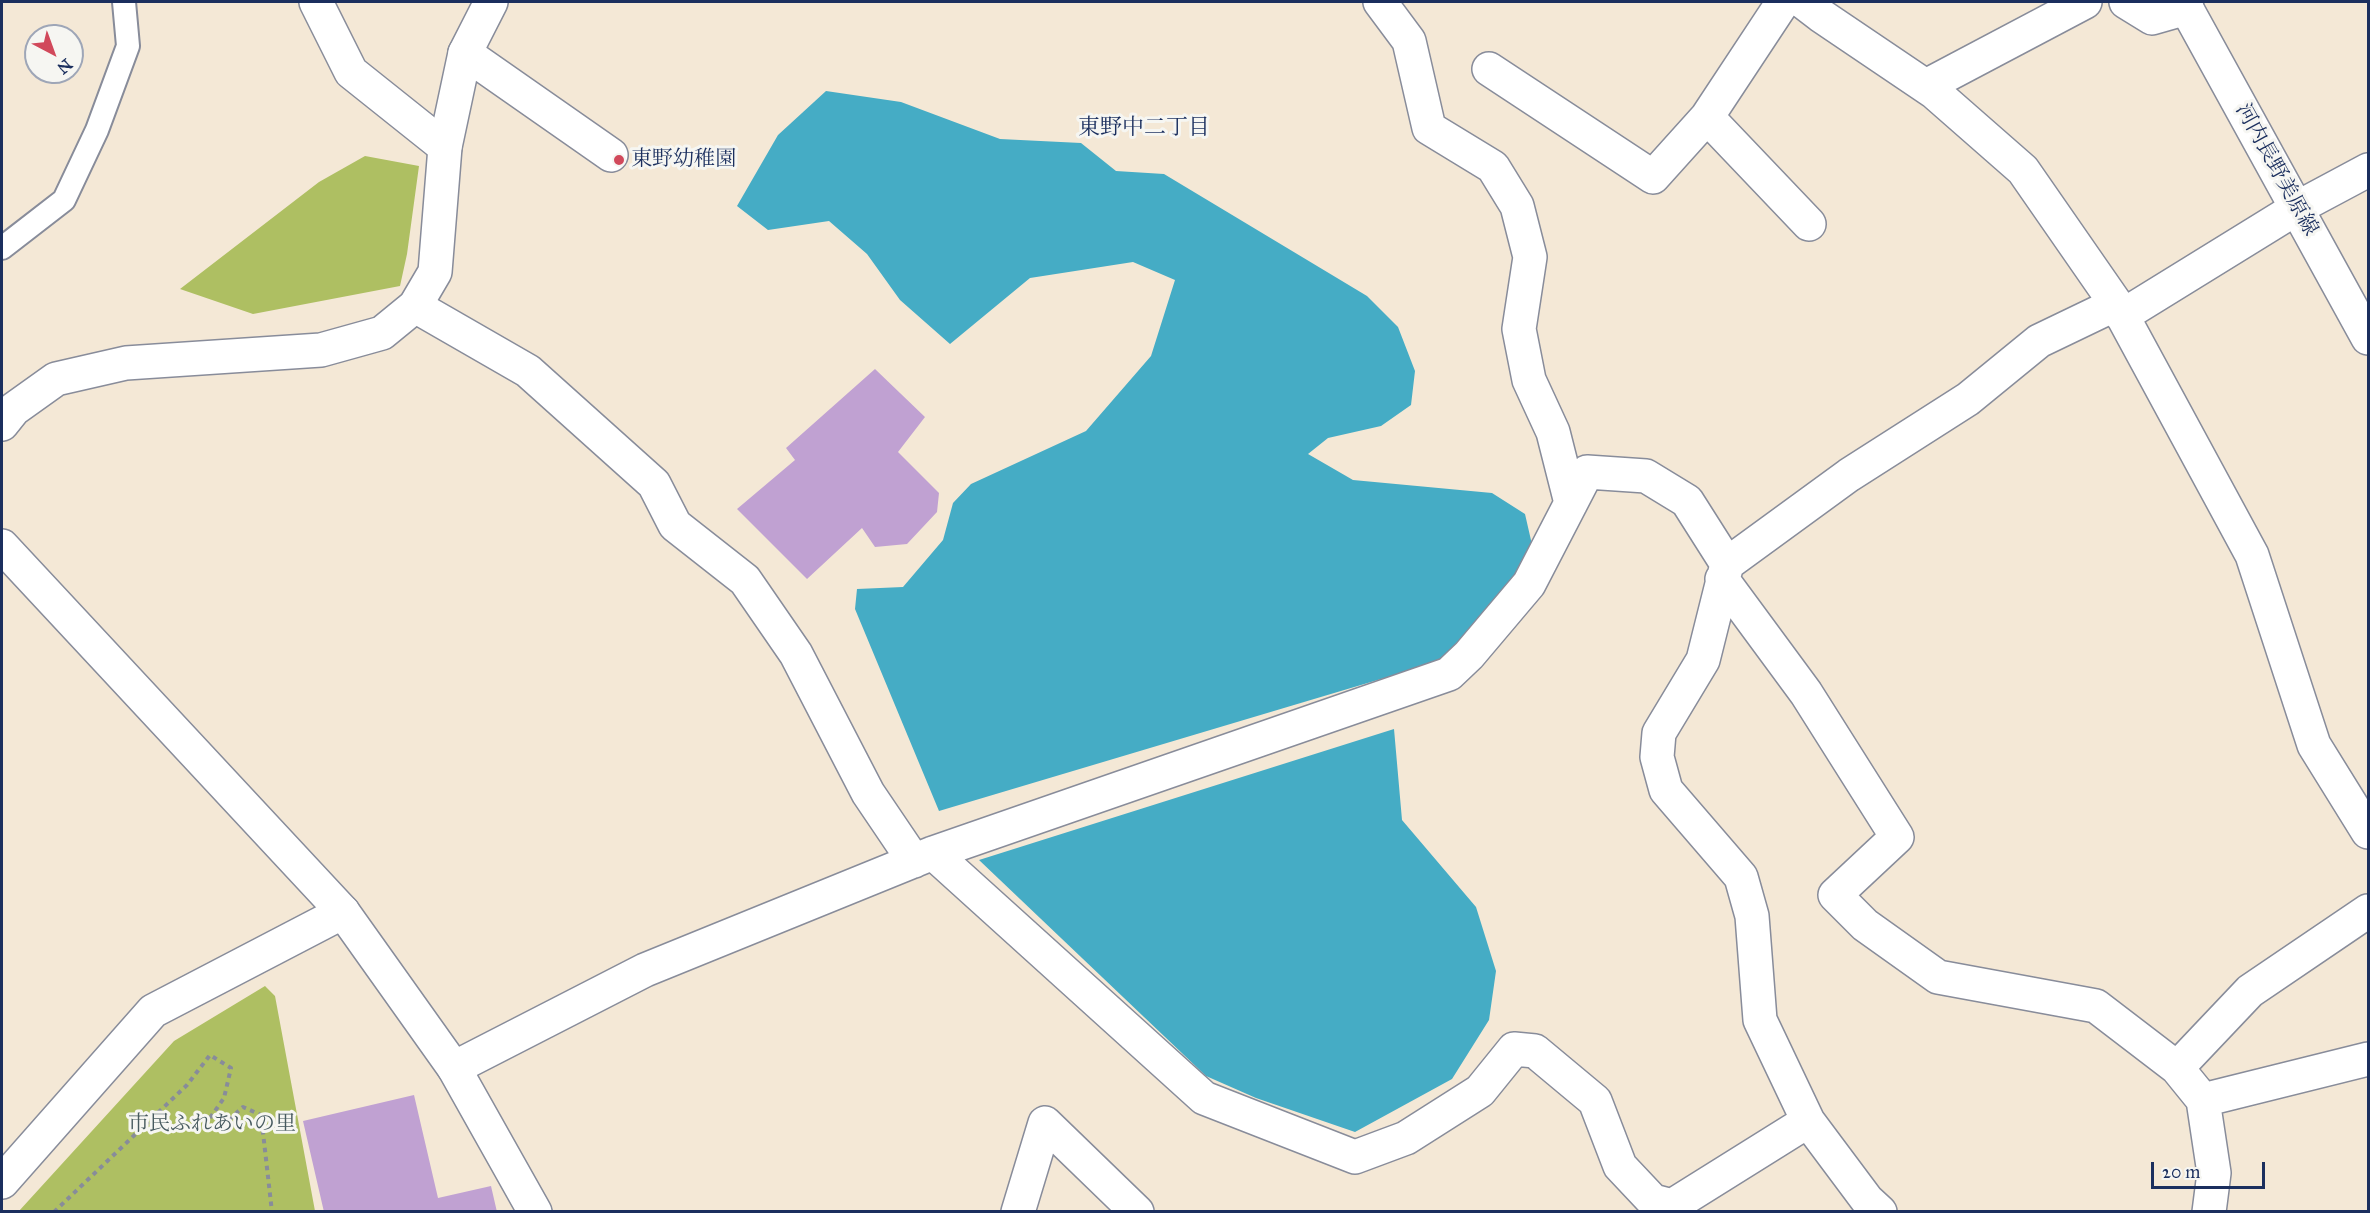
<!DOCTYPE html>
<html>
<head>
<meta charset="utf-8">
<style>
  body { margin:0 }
  #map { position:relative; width:2370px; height:1213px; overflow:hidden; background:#f4e8d6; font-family:"IM FELL Great Primer",serif }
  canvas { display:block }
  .frame { position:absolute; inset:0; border:3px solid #1b2f5e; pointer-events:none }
  .north { position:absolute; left:24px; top:24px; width:60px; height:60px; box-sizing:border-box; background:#f6f6f2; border:2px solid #9ea6b7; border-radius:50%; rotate:139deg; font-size:16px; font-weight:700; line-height:24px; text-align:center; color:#1b2f5e }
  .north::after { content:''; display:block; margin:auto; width:21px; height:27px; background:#d1495b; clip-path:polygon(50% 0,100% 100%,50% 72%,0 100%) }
  .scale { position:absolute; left:2151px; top:1162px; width:114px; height:27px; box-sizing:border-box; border:3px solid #1b2f5e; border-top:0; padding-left:8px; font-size:18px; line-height:21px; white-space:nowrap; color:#1b2f5e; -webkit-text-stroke:4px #f6f6f2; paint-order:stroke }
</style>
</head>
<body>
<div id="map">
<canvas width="2370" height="1213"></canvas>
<div class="frame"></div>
<div class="north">N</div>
<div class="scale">20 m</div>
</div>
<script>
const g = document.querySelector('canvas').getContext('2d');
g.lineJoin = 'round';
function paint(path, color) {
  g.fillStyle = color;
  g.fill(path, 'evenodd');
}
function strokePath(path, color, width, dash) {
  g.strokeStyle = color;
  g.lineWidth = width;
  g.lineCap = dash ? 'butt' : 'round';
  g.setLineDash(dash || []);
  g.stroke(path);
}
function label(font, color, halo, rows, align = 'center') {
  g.font = font + ' "IM FELL Great Primer","Noto Serif JP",serif';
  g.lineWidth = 6;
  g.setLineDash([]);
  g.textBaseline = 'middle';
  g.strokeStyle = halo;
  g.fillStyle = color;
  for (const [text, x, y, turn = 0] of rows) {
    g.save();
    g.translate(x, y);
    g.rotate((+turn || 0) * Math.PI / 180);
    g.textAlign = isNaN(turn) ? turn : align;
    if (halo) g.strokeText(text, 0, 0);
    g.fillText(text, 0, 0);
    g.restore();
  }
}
paint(new Path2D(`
  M365,156L419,166L407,254L400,286L253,314L180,289L319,182Z
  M265,986L275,996L315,1211H19L174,1041Z`), '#aebf62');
paint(new Path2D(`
  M826,91L901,102L1000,139L1081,143L1116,171L1164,174L1367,296L1398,327L1415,371L1411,405L1381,426L1328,438L1308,454L1353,480L1492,493L1525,514L1533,549L1511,587L1438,662L939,811L855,609L857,589L903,587L943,540L953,503L971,484L1086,431L1151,356L1175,280L1133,262L1030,278L950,344L900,300L867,254L829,221L768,230L737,206L778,135Z
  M1394,729L1402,820L1476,907L1496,971L1489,1020L1452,1079L1355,1132L1256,1098L1206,1076L979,860Z`), '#45acc5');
paint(new Path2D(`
  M875,369L925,417L898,452L939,493L937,512L907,544L875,547L862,528L807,579L737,509L795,460L786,448Z
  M414,1095L438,1198L491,1186L497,1212H324L303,1121Z`), '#c0a1d2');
const lane = new Path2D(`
  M2,248L64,200L97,130L128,46L124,2`);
const street = new Path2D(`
  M316,2L351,72L445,147
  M1380,2L1409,41L1429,128L1493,167L1517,206L1530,257L1519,329L1529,380L1553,432L1571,503
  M1803,2L1820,15L1934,92L2023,170L2116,304L2252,555L2314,745L2368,832
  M2126,2L2152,18L2187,8
  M465,53L611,155
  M1489,69L1653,177L1707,117L1783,2
  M1926,86L2085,2
  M1707,117L1809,224
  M415,306L528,371L654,484L675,525L745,580L796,654L868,793L914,861
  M2122,316L2297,208L2368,170
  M1727,564L1849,475L1968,399L2039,341L2116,304
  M1722,579L1806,693L1897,837L1835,895L1865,925L1938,977L2096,1006L2177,1068L2203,1100L2214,1173L2209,1212
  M933,853L1204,1098L1355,1157L1406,1138L1480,1091L1514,1049L1535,1051L1595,1101L1620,1166L1653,1201L1672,1206L1808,1121
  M454,1068L645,970L933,853L1449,674L1469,655L1529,584L1587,472L1646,476L1687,501L1727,564L1703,660L1659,733L1657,757L1666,790L1741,877L1752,916L1760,1020L1808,1121L1867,1200L1880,1212
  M2177,1068L2250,991L2368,911
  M2203,1100L2368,1059
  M2,1182L153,1011L343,912
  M1018,1212L1045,1123L1137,1212`);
const secondary = new Path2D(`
  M2183,2L2368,338
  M2,424L14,409L56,379L126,363L321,350L382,333L415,306L435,272L445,147L465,53L491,2
  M2,546L343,912L454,1068L535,1212`);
strokePath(lane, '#888c9a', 26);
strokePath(street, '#888c9a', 36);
strokePath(secondary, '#888c9a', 36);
strokePath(new Path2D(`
  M54,1212L187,1085L210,1055L231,1068L224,1098L203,1128L222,1126L243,1107L261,1115L272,1212`), '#888c9a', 4, [4.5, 4.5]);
strokePath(lane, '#fff', 22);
strokePath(street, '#fff', 33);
strokePath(secondary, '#fff', 33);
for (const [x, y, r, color] of [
  [619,160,6,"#d1495b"]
]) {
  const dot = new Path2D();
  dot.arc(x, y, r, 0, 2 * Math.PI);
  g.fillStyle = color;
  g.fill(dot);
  strokePath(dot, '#f6f6f2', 2);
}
label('21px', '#1b2f5e', '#f6f6f2', [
  ["東野幼稚園",631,160]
], 'left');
label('21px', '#1b2f5e', '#f6f6f2', [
  ["河内長野美原線",2276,170,61]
]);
label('21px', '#475a5f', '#f6f6f2', [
  ["市民ふれあいの里",212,1125]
]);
label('22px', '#1b2f5e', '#f6f6f2', [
  ["東野中二丁目",1144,129]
]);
</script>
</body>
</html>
